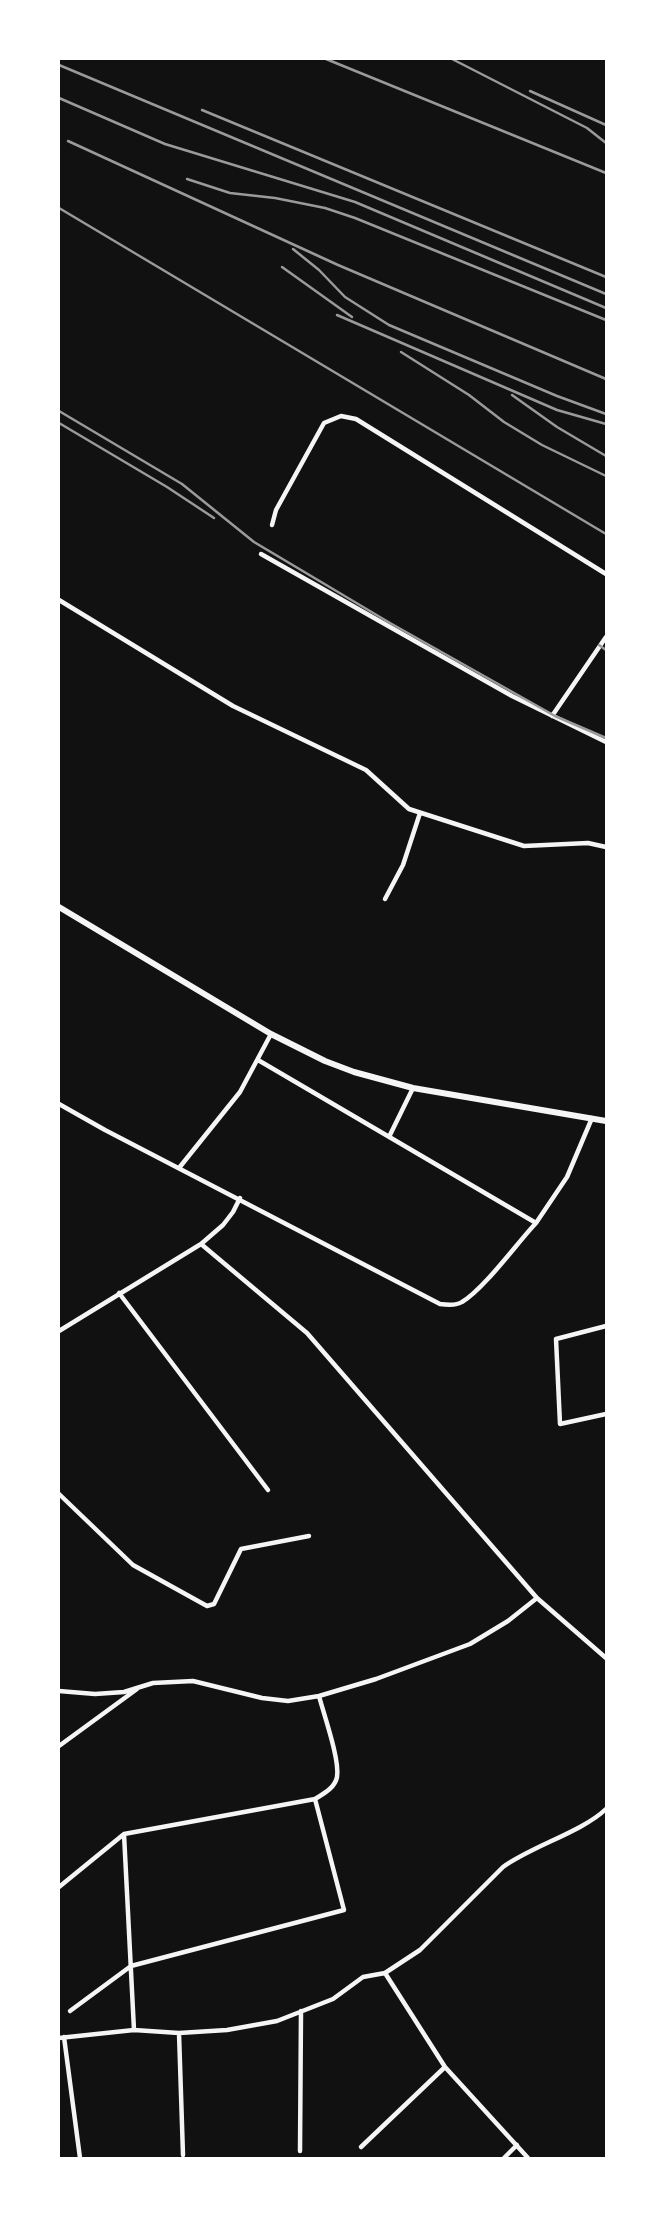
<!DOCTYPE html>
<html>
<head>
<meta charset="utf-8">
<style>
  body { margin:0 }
  #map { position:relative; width:665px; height:2217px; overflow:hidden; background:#111; font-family:"DejaVu Sans",sans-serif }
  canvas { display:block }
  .frame { position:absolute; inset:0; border:60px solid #fff; pointer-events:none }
</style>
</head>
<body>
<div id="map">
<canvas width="665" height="2217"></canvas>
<div class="frame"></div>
</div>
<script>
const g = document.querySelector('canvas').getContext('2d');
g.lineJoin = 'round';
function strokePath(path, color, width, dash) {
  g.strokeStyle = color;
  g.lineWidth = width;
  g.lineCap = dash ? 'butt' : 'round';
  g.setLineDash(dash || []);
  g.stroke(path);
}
strokePath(new Path2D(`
  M272,525L276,510L324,423L341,416L356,419L606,574
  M261,554L512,696L606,742
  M59,600L233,706L366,770L409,809L524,846L588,843L606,847
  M552,716L606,637
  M385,899L403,865L420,813
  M258,1060L536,1223L567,1177L592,1118
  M59,1104L105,1130L440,1304C447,1305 456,1306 462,1302C483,1290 518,1242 536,1223
  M389,1137L413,1088
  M179,1168L240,1092L271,1034
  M201,1244L307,1333L537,1598L606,1658
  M119,1293L268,1490
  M606,1326L556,1339L560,1424L606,1414
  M59,1331L201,1244L223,1225L233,1212L240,1198
  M59,1494L133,1565L207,1606L214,1604L241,1549L309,1536
  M59,1691L95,1694L124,1692L153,1683L193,1681L262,1698L288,1701L319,1696L376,1679L470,1644L508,1621L537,1598
  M59,1746L137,1689
  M124,1834L134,2030
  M59,1887L124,1834L315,1799C323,1794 335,1788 337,1777C340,1760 324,1715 319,1696
  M385,1973L445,2067L528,2158
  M70,2011L131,1966L344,1910L315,1799
  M179,2033L183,2155
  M64,2037L80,2158
  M59,2038L134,2030L179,2033L227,2030L277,2021L333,1999L363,1977L385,1973L420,1950L503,1867C532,1846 582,1832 606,1809
  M361,2147L445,2067
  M300,2151L301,2011
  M504,2158L517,2145`), '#f5f5f5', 4.5);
strokePath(new Path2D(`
  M59,907L271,1034L325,1061L354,1072L413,1088L606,1121`), '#f5f5f5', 6);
strokePath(new Path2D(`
  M326,59L606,173
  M452,59L587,128L606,143
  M59,65L606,294
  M530,91L606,125
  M59,98L165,144L355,202L606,308
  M202,110L606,277
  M68,141L338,265L606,379
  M187,179L230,193L275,198L325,208L355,218L606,320
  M59,208L606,534
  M293,249L319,270L345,297L389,325L557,396L606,414
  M282,267L352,317
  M337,315L557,410L606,424
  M401,352L469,395L504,422L542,445L606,476
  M512,395L557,427L606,456
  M59,411L182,484L254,542L390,623L555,716L606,738
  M59,423L167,487L214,518
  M599,645L606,650`), '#9a9a9a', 2.5);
</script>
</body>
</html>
